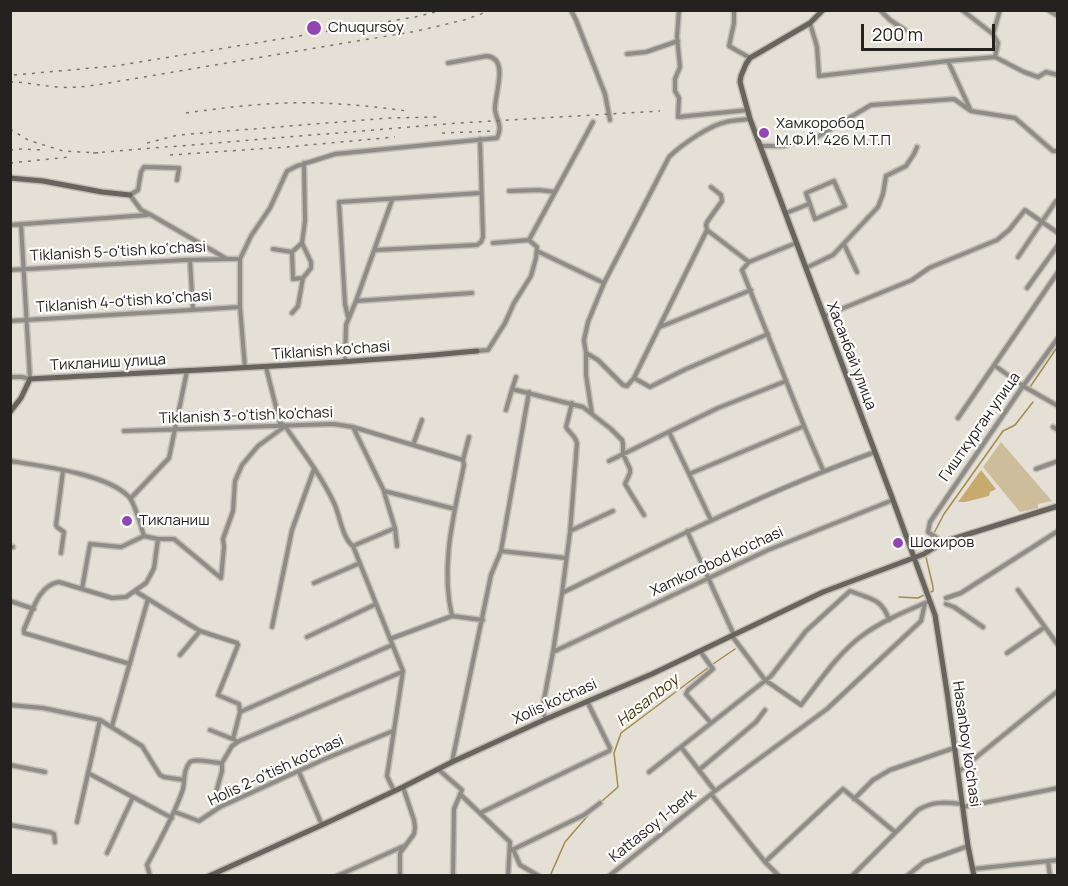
<!DOCTYPE html>
<html>
<head>
<meta charset="utf-8">
<style>
  body { margin:0 }
  #map { position:relative; width:1068px; height:886px; overflow:hidden; background:#e5e0d5; font-family:Manrope,sans-serif }
  canvas { display:block }
  .frame { position:absolute; inset:0; border:12px solid #24221e; pointer-events:none }
  .scale { position:absolute; left:861px; top:24px; width:134px; height:27px; box-sizing:border-box; border:3px solid #24221e; border-top:0; padding-left:8px; font-size:18px; line-height:21px; white-space:nowrap; color:#24221e; -webkit-text-stroke:4px #fff; paint-order:stroke }
</style>
</head>
<body>
<div id="map">
<canvas width="1068" height="886"></canvas>
<div class="frame"></div>
<div class="scale">200 m</div>
</div>
<script>
const g = document.querySelector('canvas').getContext('2d');
g.lineJoin = 'round';
function paint(path, color) {
  g.fillStyle = color;
  g.fill(path, 'evenodd');
}
function strokePath(path, color, width, dash) {
  g.strokeStyle = color;
  g.lineWidth = width;
  g.lineCap = dash ? 'butt' : 'round';
  g.setLineDash(dash || []);
  g.stroke(path);
}
function label(font, color, halo, rows, align = 'center') {
  g.font = font + ' Manrope,sans-serif';
  g.lineWidth = 4.5;
  g.setLineDash([]);
  g.textBaseline = 'middle';
  g.strokeStyle = halo;
  g.fillStyle = color;
  for (const [text, x, y, turn = 0] of rows) {
    g.save();
    g.translate(x, y);
    g.rotate((+turn || 0) * Math.PI / 180);
    g.textAlign = isNaN(turn) ? turn : align;
    if (halo) g.strokeText(text, 0, 0);
    g.fillText(text, 0, 0);
    g.restore();
  }
}
paint(new Path2D(`
  M1001,442L1052,501L1038,504V508L1020,512L983,467Z`), '#cebd9a');
paint(new Path2D(`
  M981,470L996,489L990,492L989,496L965,502H958Z`), '#c7ab6e');
strokePath(new Path2D(`
  M1030,387L1058,346
  M934,533L944,514L1003,431L1015,425L1033,402
  M927,550L932,537
  M926,557L933,587V591L929,593
  M899,597L918,598L924,595
  M713,664L735,649
  M601,802L618,787L614,753L621,733L709,667
  M550,876L565,842L591,812`), '#a58a4e', 1.5);
const street = new Path2D(`
  M571,10L576,20L605,94L610,120
  M679,10L677,37L680,67L675,79V91L679,98L678,117L748,110
  M734,10V23L729,46L750,58
  M880,10L890,20L905,30
  M962,10L993,34L998,43L995,57
  M1048,10L1058,16
  M810,23L817,47L819,76L948,61L995,57L1024,72L1038,77L1046,72L1058,75
  M993,34L1000,10
  M627,54L646,52L678,41
  M948,61L970,109
  M760,146H783L817,137L871,105L954,99L971,111L1015,118L1053,151H1058
  M177,180L179,168L144,167L141,172L138,190L130,195L141,210L151,215L227,259H240
  M834,181L845,206L815,219L806,193Z
  M509,191L539,190L555,192
  M786,213L809,204
  M10,225L147,215
  M707,230L706,225L707,222L722,201L721,195L711,187
  M529,240L593,122
  M796,243L749,262L742,270L804,426L823,470
  M844,244L857,272
  M273,249L292,252L302,243
  M375,250L477,245L481,242L483,237L480,139
  M537,251L604,283
  M292,252L293,279L303,278
  M1018,257L1056,201
  M190,260L193,310
  M806,268L833,255L878,207L883,194L886,176L906,166L914,154L917,147
  M10,270L184,260L227,259
  M1027,288L1058,245
  M356,301L472,293
  M292,313L298,306L303,278L311,268V262L302,243L305,221L304,163
  M824,316L912,280L929,268L997,240L1009,230L1025,210L1058,233
  M348,317L345,304L339,202L481,193
  M10,321L240,307
  M660,327L751,290
  M477,351L488,350L505,323L514,303L531,276L536,258L537,247L529,240L493,243
  M586,353L598,360L623,385L627,386L634,378L707,230L749,262
  M345,362L346,325L356,301L392,200
  M994,365L1023,386L1058,406
  M266,367L280,423L285,426C302,451 321,475 334,503C340,515 342,538 353,546L403,671L387,776L394,791
  M245,368L240,307V259L251,236L270,208L287,171L297,166L335,154L497,138C503,125 497,122 495,110C494,95 510,59 487,56L448,63
  M10,377H22L30,379L21,224
  M634,378L650,387L686,369L768,334
  M512,389L516,377
  M506,410L512,389L583,407L611,429L622,440L623,444V454L630,469V473L625,484L644,515
  M592,414L586,375V353L584,340L588,322L604,283L669,157C681,145 710,125 726,122C734,120 742,120 750,119
  M958,418L1058,272
  M353,427L384,491L455,509
  M1053,427L1058,430
  M124,431L333,424L353,427L463,460L464,465C454,514 440,566 452,616L483,620
  M669,432L711,520
  M413,445L422,420
  M463,460L469,437
  M10,461C41,466 108,474 129,497C135,503 141,527 144,536L158,539H174L221,578
  M609,461L718,408L786,381
  M1036,469L1058,461
  M689,474L804,426
  M384,492L395,528L397,546
  M131,498L169,458L187,371
  M570,531L613,511
  M687,531L734,635
  M943,542L928,532L930,522L1023,386L1058,338
  M353,546L395,528
  M10,547H13
  M501,551L566,558
  M61,553L64,532L57,527L56,525L63,471
  M221,578L224,547L223,539L233,511L235,481L242,465L258,446L284,427
  M314,583L360,563
  M82,589L90,544L121,547L144,536
  M1018,590L1058,645
  M135,591L200,631L237,643L238,645L218,695L239,704L240,712
  M562,593C665,542 767,491 875,452
  M946,598L961,593L1058,531
  M10,601L34,609
  M946,604L954,607L983,627
  M272,627L292,530L314,469
  M732,636L765,680L801,705C820,681 838,653 863,635C882,621 904,612 925,603
  M307,637L376,604
  M390,639L452,616
  M700,651L713,669L688,690L686,694L711,723
  M553,652L768,550L893,500
  M1007,653L1045,627
  M180,655L200,631
  M130,664L24,633V629C32,613 38,585 59,582L112,598L126,597L146,583L150,576L154,568L158,539
  M10,705L43,708L100,720L142,746L160,775L164,777L184,780
  M546,719L542,710L553,652L562,593L570,532L577,443C575,435 569,433 566,427L572,403
  M112,726L148,599
  M210,730L235,740
  M233,739L240,712L392,645
  M681,747L715,791
  M452,762L491,575L501,551L529,392
  M10,765L45,772
  M439,770L462,790L454,809L453,876
  M699,770L756,722L765,710
  M299,772L322,825
  M649,772L771,676L806,631L850,591C870,599 882,598 889,620
  M958,772L1058,691
  M88,773L172,818
  M460,794L510,842L508,876
  M711,794L765,862L779,876
  M854,799L873,780L890,770L954,748
  M220,807L217,789L222,771V763L232,746L239,741L402,672
  M963,807L1058,788
  M175,812L199,821L220,807L327,758L393,731
  M480,813L609,751L610,748L587,701
  M77,822L100,720
  M10,825L50,832L54,834L55,842
  M513,849L520,865L539,876
  M510,851L584,815L600,803
  M107,853L133,797
  M1048,861L1050,876
  M765,862L843,789L895,832
  M973,869L1058,860
  M150,876L147,865C160,840 174,816 183,789C185,780 183,770 190,762C194,758 215,763 222,763
  M337,876L404,846
  M400,876V853L414,834L415,828L414,820L403,787
  M609,876L715,791L827,709L921,621L925,603L930,601
  M852,876L918,810C933,801 945,802 962,804
  M907,876L924,862L968,846`);
const secondary = new Path2D(`
  M823,10L810,23L750,58L746,64L741,76L740,82L750,119L893,500L935,615L947,692L968,846L974,876
  M10,178L43,181L102,192L130,195
  M10,412L21,398L30,379C179,371 328,365 477,351
  M209,876L322,825L403,787L452,762L546,719L652,674L823,592L924,554L943,542L1058,506`);
strokePath(street, '#c2beb4', 7);
strokePath(secondary, '#c2beb4', 8);
strokePath(street, '#8e8c87', 4);
strokePath(secondary, '#67645d', 5);
strokePath(new Path2D(`
  M14,75L115,66L415,17L443,10
  M10,82C27,82 42,86 58,87C71,88 83,87 96,85L417,31L464,20L492,10
  M186,113C236,106 287,100 338,104C361,105 384,108 407,111
  M10,129L28,140L63,151L101,153
  M442,133L496,131
  M147,143L178,135L389,118L437,117
  M10,150L19,149L43,150
  M93,153L459,123L660,111
  M170,155L287,147L395,137
  M10,163L70,157`), '#78756e', 1.5, [3, 6]);
for (const [x, y, r, color] of [
  [314,28,8,"#9344b5"],
  [764,133,6,"#9344b5"],
  [127,521,6,"#9344b5"],
  [898,543,6,"#9344b5"]
]) {
  const dot = new Path2D();
  dot.arc(x, y, r, 0, 2 * Math.PI);
  g.fillStyle = color;
  g.fill(dot);
  strokePath(dot, '#fff', 2);
}
label('15px', '#24221e', '#fff', [
  ["Chuqursoy",328,28],
  ["Хамкоробод",776,124],
  ["М.Ф.Й. 426 М.Т.П",776,141],
  ["Тикланиш",139,521],
  ["Шокиров",910,543]
], 'left');
label('15px', '#24221e', '#fff', [
  ["Tiklanish 5-o'tish ko‘chasi",118,252,-3],
  ["Tiklanish 4-o'tish ko‘chasi",124,302,-4],
  ["Tiklanish ko'chasi",331,351,-4],
  ["Хасанбай улица",851,356,69],
  ["Тикланиш улица",108,363,-3],
  ["Tiklanish 3-o'tish ko'chasi",246,416,-2],
  ["Гишткурган улица",980,427,-55],
  ["Xamkorobod ko'chasi",717,562,-25],
  ["Xolis ko'chasi",555,702,-24],
  ["Hasanboy ko'chasi",966,744,82],
  ["Holis 2-o'tish ko'chasi",276,771,-25],
  ["Kattasoy 1-berk",653,826,-39]
]);
label('italic 16px', '#4e3b09', '#fff', [
  ["Hasanboy",648,701,-38]
]);
</script>
</body>
</html>
